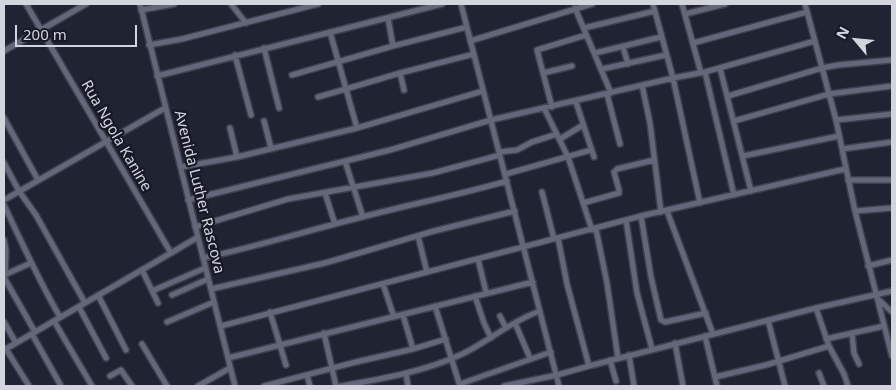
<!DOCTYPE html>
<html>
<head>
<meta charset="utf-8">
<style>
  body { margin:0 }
  #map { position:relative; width:896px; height:390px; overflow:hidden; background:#202332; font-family:"Noto Sans",sans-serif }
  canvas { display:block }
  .frame { position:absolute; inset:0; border:5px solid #d2d4de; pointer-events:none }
  .north { position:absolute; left:831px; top:15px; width:50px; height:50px; -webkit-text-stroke:4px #171927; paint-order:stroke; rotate:298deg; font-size:14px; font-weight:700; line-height:20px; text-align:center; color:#d2d4de }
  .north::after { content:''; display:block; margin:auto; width:18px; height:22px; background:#d2d4de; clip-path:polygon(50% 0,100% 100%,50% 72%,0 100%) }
  .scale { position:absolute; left:15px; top:25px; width:122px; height:22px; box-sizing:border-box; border:2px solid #d2d4de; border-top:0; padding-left:6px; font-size:15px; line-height:18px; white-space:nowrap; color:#d2d4de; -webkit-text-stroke:4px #171927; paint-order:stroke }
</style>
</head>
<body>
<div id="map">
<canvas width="896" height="390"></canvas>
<div class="frame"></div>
<div class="north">N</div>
<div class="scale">200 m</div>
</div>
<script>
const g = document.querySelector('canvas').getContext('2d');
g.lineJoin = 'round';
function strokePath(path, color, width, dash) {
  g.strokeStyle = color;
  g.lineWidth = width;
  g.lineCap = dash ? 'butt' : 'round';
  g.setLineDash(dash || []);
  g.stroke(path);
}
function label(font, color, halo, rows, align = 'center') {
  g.font = font + ' "Noto Sans",sans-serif';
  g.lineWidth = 4.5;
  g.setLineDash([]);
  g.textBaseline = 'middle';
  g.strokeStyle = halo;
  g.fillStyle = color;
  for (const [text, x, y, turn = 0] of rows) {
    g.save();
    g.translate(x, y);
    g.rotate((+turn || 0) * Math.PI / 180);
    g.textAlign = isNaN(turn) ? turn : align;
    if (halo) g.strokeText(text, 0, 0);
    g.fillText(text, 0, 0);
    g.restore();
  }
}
const minor = new Path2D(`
  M26,4L171,253L198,237
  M140,4L235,386
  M231,4L246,23
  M461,4L559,386
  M653,4L673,78L700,203
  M682,4L701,73
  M805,4L836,120L855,211L892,356
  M575,8L611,93
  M141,10L174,4
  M685,14L725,4
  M388,18L393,46
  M584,28L655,11
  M330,32L357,128
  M470,41L592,4
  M693,43L807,12
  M149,45L182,39L318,4
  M623,47L628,64
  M264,48L279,108
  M4,51L86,4
  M595,53L661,37
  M235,55L251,115
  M720,68L751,191
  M602,69L666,55
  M705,72L734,195
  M400,73L404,90
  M543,73L572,66
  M292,75L393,46L467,27
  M157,76L442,4
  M642,85L650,123L661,212
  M346,89L400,73L474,54
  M607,94L620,144
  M728,96L822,68L838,65L892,60
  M318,97L346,89
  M576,102L594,157
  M552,107L537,50L586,35
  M544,108L568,157L592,230
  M4,118L38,180
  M836,120L892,114
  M264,121L271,148
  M734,121L829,94L892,86
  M230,128L237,157
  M560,139L583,125
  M842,149L892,142
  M499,152L517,150L532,142L557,134
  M743,156L839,136
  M345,161L363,217
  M4,163L19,191L36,215L85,303
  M181,167L237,157L357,128L483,91
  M506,174L591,150
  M848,180H892
  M542,192L554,239
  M325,193L335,224
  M4,200L165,108
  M188,200L390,150L491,120L673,78L705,72L815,41
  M583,203L619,193V190L614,172L617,169L654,160
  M4,205C22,243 39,281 60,317
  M667,211L713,334
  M855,211L892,208
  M641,216L651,277L661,320L665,322L706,313
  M626,220L637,293L652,349
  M195,227L288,199L433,173L500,155
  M596,229L607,283L618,358
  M418,236L427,272
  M558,238L567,284L589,366
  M4,240L6,250L5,279L35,332
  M203,258C257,247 309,230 362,217C411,204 459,195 507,181
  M478,259L486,292
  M868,266L892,260
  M142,270L158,303
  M4,275L31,263
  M383,284L394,317
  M211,289L325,263L434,231L515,211
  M152,291L205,268
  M98,295L126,350
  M172,295L208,279
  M475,296L484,323L491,338
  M878,299L892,312
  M435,306L460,386
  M79,307L106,358
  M816,308L829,346L844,374L848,386
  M270,312L286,365
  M403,315L413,349
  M500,316L506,328
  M768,320L785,386
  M54,321L92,386
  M4,322L16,343
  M167,322L214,302
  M515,323L530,358
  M221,326L641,216L845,169
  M324,333L336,386
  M852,333L854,353L859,364
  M32,334L61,386
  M705,336L717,386
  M826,339L884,326
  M675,343L683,386
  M142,344L167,386
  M6,349L29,386
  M4,350L171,253
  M629,355L634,386
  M228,358L533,282
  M610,360L616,381
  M819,373L824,386
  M406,374L408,386
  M307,375L310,386
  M110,376L121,370L132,386
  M715,377L766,365L829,346
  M460,384L551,352
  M198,386L230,368
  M264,386L356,362L413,349L446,339
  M341,386C381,379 423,372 460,355C488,342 511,321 540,311
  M504,386L557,375L589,366L816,308L892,291`);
strokePath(minor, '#3e404c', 8);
strokePath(minor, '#646779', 5);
label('15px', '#d2d4de', '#171927', [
  ["Rua Ngola Kanine",116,136,60],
  ["Avenida Luther Rascova",199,192,76]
]);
</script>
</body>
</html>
